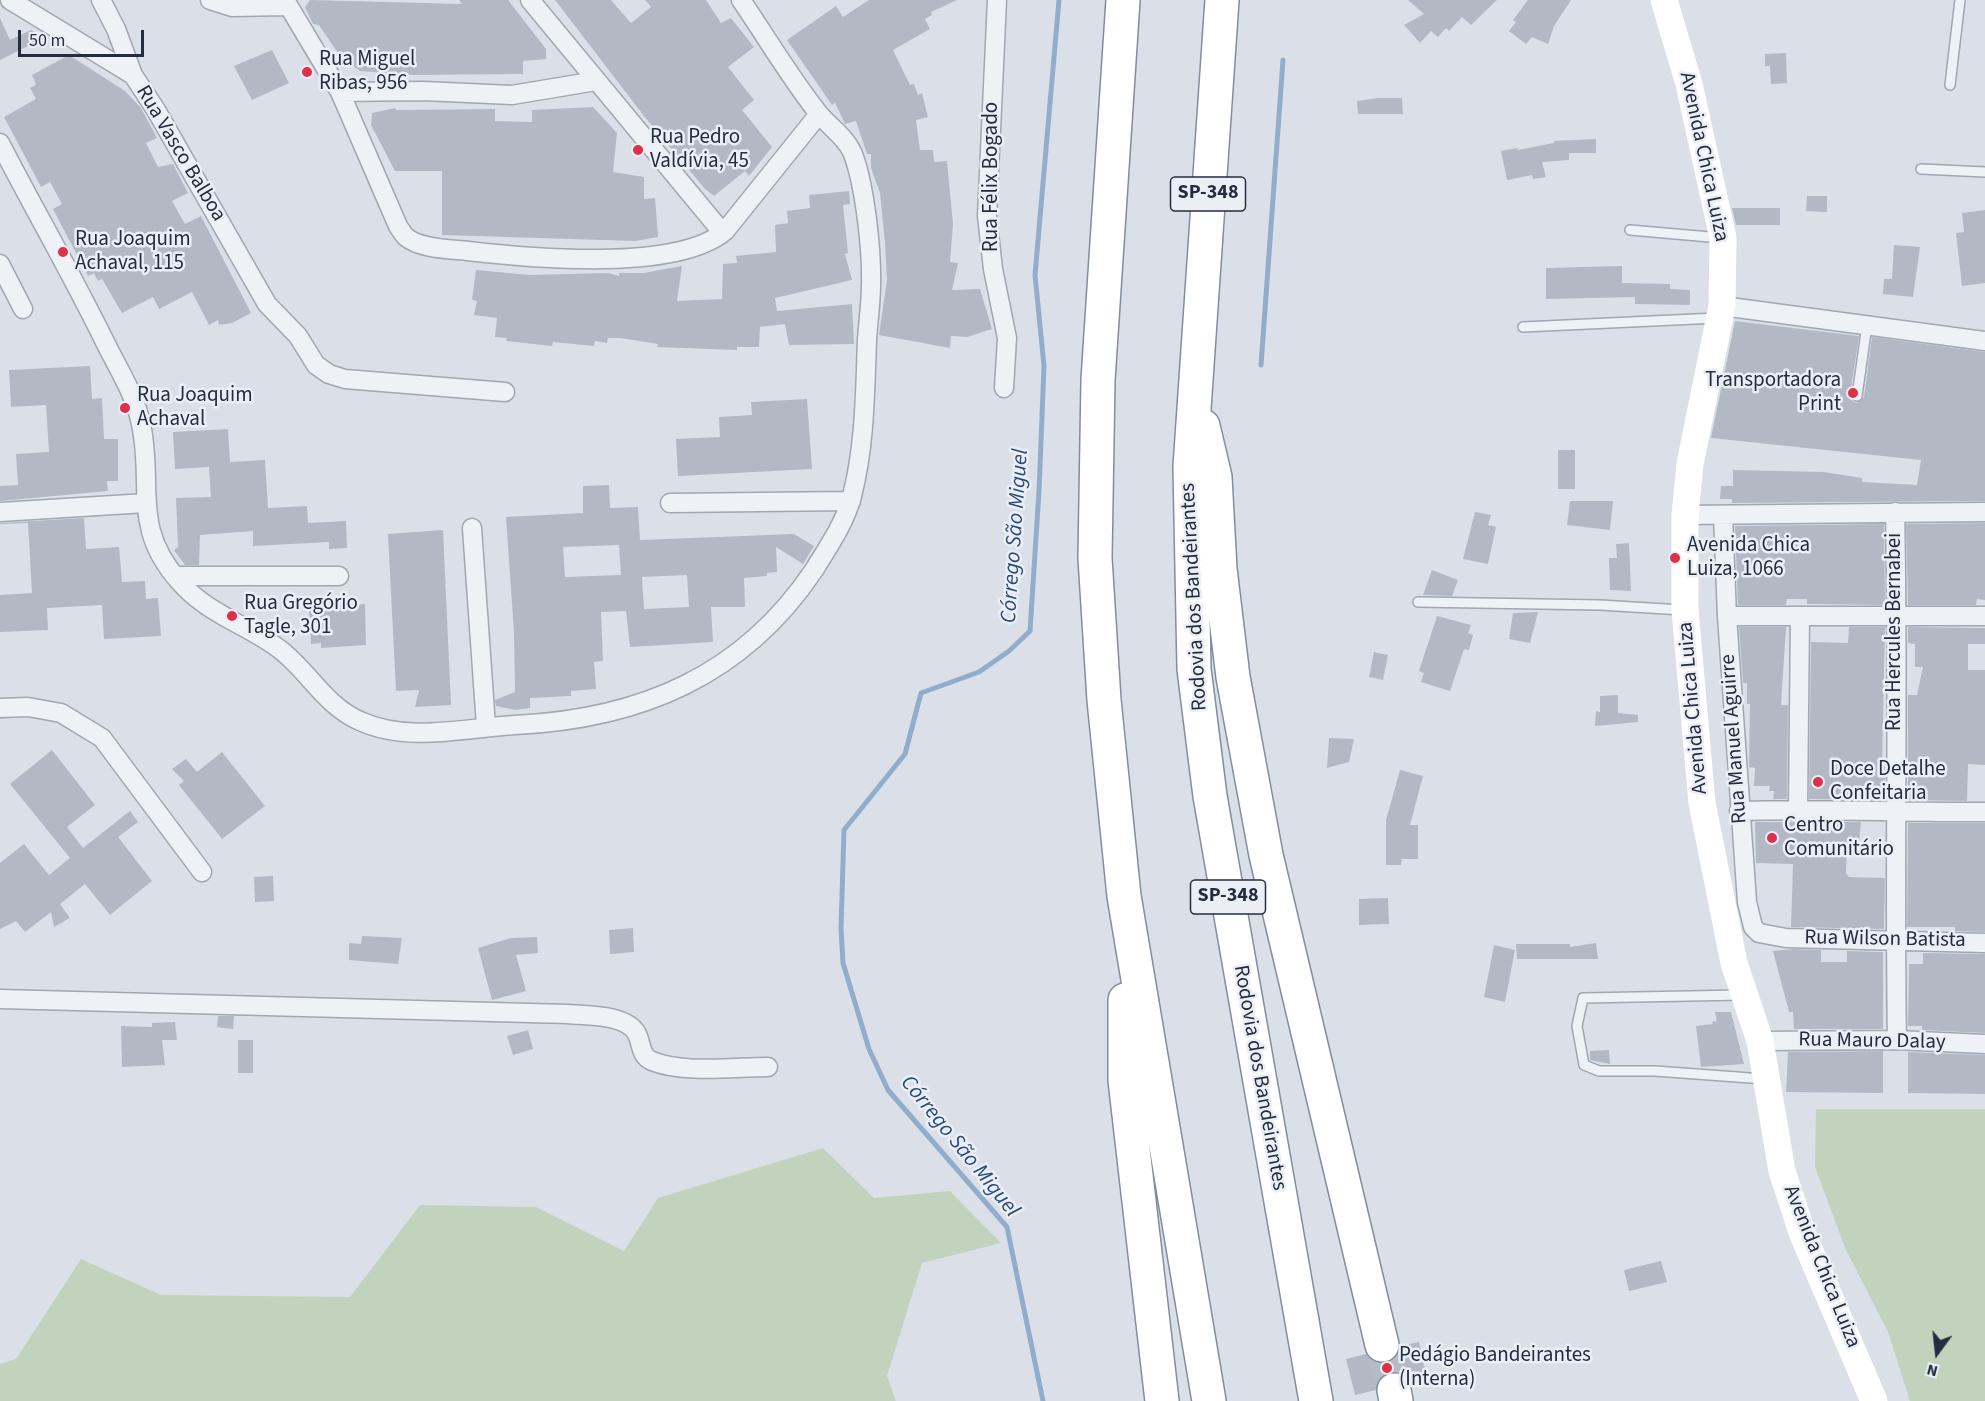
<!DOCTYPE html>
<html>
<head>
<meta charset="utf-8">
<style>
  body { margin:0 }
  #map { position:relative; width:1985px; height:1401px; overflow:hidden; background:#dbe0e8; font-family:"Source Sans 3",sans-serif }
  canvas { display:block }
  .north { position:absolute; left:1907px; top:1323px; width:60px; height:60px; -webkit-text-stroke:4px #ebeff5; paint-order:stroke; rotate:195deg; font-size:16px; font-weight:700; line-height:24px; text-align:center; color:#242d3f }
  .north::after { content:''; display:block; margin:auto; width:21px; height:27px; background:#242d3f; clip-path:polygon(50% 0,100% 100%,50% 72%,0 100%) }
  .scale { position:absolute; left:18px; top:30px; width:126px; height:27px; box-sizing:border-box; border:3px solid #242d3f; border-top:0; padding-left:8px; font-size:18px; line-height:21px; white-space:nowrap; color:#242d3f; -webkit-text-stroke:4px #ebeff5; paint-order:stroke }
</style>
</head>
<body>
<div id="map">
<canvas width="1985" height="1401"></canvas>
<div class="north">N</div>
<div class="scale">50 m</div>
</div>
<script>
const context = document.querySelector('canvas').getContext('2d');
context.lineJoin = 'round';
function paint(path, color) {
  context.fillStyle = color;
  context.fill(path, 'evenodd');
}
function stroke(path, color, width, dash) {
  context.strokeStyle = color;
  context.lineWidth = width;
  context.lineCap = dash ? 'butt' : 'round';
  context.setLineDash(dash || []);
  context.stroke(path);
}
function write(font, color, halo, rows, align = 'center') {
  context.font = font + ' "Source Sans 3",sans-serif';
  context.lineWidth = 5;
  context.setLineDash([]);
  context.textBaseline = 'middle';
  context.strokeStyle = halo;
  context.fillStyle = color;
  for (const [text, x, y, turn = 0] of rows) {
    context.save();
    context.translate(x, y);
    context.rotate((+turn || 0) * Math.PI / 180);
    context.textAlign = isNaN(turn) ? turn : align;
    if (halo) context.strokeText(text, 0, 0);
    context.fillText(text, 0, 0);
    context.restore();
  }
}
const green = new Path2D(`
  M1816,1109H1985V1401H1910L1888,1332L1845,1248L1815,1167Z
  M823,1148L874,1198L950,1191L1001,1243L922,1263L887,1376L896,1401H0V1364L16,1359L81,1259L161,1295L350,1297L420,1205L536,1207L624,1251L658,1198Z`);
const stream = new Path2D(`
  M1261,365L1283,60
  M1043,1401L1007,1227L888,1090L869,1049L843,963L841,928L844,830L905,754L921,693L979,672L1009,651L1030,631L1039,491L1044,366L1035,275L1059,0`);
const building = new Path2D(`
  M310,0L462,4L459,0H508L546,49V59L523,61V74L412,75L360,71L340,56L319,25L313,24L305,7Z
  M555,0H611L631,23L651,7L645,0H706L721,23L731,18L754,47L728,67L754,100L742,110L772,147L749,176L745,171L714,196L705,189L644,116Z
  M869,0H957L931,12L932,15L925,19L930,29L893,50L910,85L914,84L918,95L922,93L928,117L916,120L920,150H933L934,162L947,161L953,224L950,262L958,263L952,290L980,289L992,329L967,337L951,336L950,348L879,335L887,280L885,243L880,193L871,168V154H867L856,121L845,124L835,103L832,105L787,40L836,6L843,17Z
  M1408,0H1497L1471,25L1462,17L1449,31L1446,28L1438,37L1431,31L1420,43L1404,25L1424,14Z
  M1528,0H1571L1554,26L1548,44L1532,37L1526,44L1509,31L1516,22L1513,20Z
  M0,18L10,40L31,30L44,38L0,60Z
  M272,50L289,83L252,100L234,66Z
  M1786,53L1787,83L1771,84L1770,66H1765V54Z
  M69,55L125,91L141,108L157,138L146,143L158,167L173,164L188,193L172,201L185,224L201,216L251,313L232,323L219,325L218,320L209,325L192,292L159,309L153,297L122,313L102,279L98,281L94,273L88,276L53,209L62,204L50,182L41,187L4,117L36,99L30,88L36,85L32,75Z
  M1378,98H1402L1403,114H1358L1357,101Z
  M593,107L617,133L613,172L644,177V199L655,198L658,237L635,241L442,235V171H395L371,125L372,113L395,108L396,110L495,109V121L532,122V110Z
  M1596,139V153H1569V160L1542,162L1546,177L1533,179L1532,175L1507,180L1501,151L1517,148L1518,150L1554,143V141Z
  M849,191L850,204L843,205L848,253L845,254L852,280L775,298L777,311L852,304L854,344L789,345L785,324L760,327L759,347H737V350L657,347L658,344L620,338H608L607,343L595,341L594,346L553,342L552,346L506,341L507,338L495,337L497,318L474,315L477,301L472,300L476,270L530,275L608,273L619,276V273H643L682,266L677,301L722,299L723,264L737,263L736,256L776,252L775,225L788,223L787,211L810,208L809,195Z
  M1807,196H1827V212L1806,211Z
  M1732,208H1780V225H1736Z
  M1985,210V283L1962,286L1956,233L1964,232L1962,213Z
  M1894,245L1920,247L1913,297L1883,294L1884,279H1892Z
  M1622,266V283L1670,284V289L1690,290V305L1635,304V297L1546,299V268Z
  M1735,321L1859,336L1850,395L1852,401L1857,403L1864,397L1872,337L1985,352V501L1732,503V499H1720L1721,486H1733V470L1824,472L1862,478V482L1917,485L1921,460L1711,438Z
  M90,366L92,399L102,398L104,439H118V481H107L108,491L0,501V486L18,485L16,454L49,452L46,405L11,407L9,370Z
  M807,399L812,469L678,476L676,439L720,437L719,417L752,415L751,402Z
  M228,429L230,462L265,460L268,508L307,506L308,523L346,521L347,548L329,549V542L253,546V531L200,535L199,565H185L174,550L178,547L176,498L211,497L209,467L175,469L173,432Z
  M1558,450H1575V489H1558Z
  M609,485L610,508L638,507L640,540L794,534L814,546L803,564L776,547L777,572L767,573V576L744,578L745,607H711L713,642L630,647L626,611L601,612L603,661L594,662L596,689L571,691V696L530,698V708L515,710L496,706L495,700L515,692L514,632L506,517L583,513V486ZM619,545L621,575L565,577L563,547ZM687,575L689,607L644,609L642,577Z
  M1570,501H1613L1610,530L1567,525Z
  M1475,512L1491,515L1488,525L1496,527L1488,564L1463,559Z
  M84,518L86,549L119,547L122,582L145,581L146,599L158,598L161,636L104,639L102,605L47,608L48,630L0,632V595L32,593L28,523L0,524V523Z
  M1985,523V600L1977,599L1976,605H1908L1906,524Z
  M1884,524L1885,605L1807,604V599H1787L1786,605H1738L1735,526Z
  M443,530L451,705L415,707L419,690L396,691L388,534Z
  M1629,543L1631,591L1610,590L1609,558H1617L1616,544Z
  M1432,570L1458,580L1452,596L1423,595Z
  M365,604L366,645L321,648V643L311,644L309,607Z
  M1538,612L1530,643L1509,639L1513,613Z
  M1437,616L1471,625L1468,633L1473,635L1469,650L1464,649L1450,691L1421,682L1424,673L1419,671Z
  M1739,627H1786L1781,705H1788L1787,799H1773L1774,791H1769L1770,786H1754L1755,768L1749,767L1750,704H1747V683H1743Z
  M1849,627H1885L1882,766H1885V800L1809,799L1811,642L1848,643Z
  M1908,627L1985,628V644H1968V670H1985V765L1968,764L1967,801L1908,800V695H1917L1923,667H1915V644L1908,643Z
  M1374,652L1388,655L1383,680L1369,677Z
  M1618,695V713L1638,715V722L1595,726L1596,711L1600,712V696Z
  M1329,738L1354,739L1349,762L1327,768Z
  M52,750L95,805L67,827L83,848L130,811L138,822L118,837L152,881L110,915L85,884L60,904L70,918L54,927L51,912L25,932L16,921L0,929V863L24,844L49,875L70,858L10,784Z
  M222,752L265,806L222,839L179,785L184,781L172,769L186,759L197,772Z
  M1400,770L1423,776L1410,825H1418V859H1402L1401,865H1386V820Z
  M1755,822H1861L1859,842L1847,840L1846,873L1849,877L1885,878L1884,929L1791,927L1793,864L1756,863Z
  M1908,823H1985V932L1955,931V927H1907Z
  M273,876L274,901L255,902L254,877Z
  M1388,898L1389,924L1359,925V899Z
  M633,928L634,952L610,954L609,930Z
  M362,936L402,938L398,964L349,960V943L361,944Z
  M537,937L538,953L516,955L526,991L492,1000L478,948L511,938Z
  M1596,943L1598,959H1517L1516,944H1570V947Z
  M1494,945L1515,950L1505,1002L1484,997Z
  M1794,949L1821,950V962H1847V951L1883,952V1029H1794L1793,1012H1789L1773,951Z
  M1923,953L1985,954V1033L1922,1030V1026H1908L1909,964H1923Z
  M1715,1012H1731L1744,1064L1701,1067L1696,1026L1713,1024L1712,1022L1717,1021Z
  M218,1016H234L233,1029L217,1027Z
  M175,1022L177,1040H162L165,1065L122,1067L121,1026L152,1027V1023Z
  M528,1030L533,1049L513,1055L507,1036Z
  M238,1040H253V1073H238Z
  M1609,1050L1610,1064L1590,1060V1051Z
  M1883,1051V1093L1786,1092L1788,1052Z
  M1908,1052L1985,1055V1094L1908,1093Z
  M1661,1261L1667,1282L1629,1291L1624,1270Z
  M1419,1342L1427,1378L1410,1382L1401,1373L1390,1372L1381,1376L1376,1390L1355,1395L1346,1359L1366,1354L1376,1363H1386L1395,1358L1400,1346Z`);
const motorwayTunnel = new Path2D(`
  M1382,1345L1394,1390`);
const service = new Path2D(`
  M1950,85L1960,0
  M1921,169L1985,172
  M1630,230L1721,238
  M1523,327L1717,318
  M1857,396L1867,325
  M1418,602L1600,605L1682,610
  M1742,995L1583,998L1577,1026L1584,1065L1599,1071H1655L1764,1079`);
const minor = new Path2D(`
  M10,0L133,75
  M101,0L116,29L133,75L156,110L267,304L298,336L316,365L329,374L345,379L505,392
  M210,0L232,7L286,6
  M285,0L340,92L398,226C400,229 403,234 406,237C420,249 451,249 468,251C529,258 677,272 725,231L819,114
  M530,0L717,226L725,231
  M997,0L987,216L993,269L1007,338L1004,388
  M340,92L423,91L512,95L596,81
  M0,143C34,209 71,273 104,340C117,367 135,394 141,424C154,486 131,527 179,581C206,613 245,624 278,648C308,670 325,706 360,721C408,743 464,728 515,725C640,719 743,676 814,570C828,547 845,523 852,496C865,445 865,393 867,340C868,322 871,303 871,285C872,251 865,188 854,157C849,140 831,128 819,114C791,79 767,38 741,0
  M0,264L23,309
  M1722,306L1985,341
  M670,503L851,501
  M0,512L146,503
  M1895,512C1899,688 1894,864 1897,1040
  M1685,515L1985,512
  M1723,515L1727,616L1747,902L1753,927L1759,933L1786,938L1985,943
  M472,528L486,726
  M175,576H339
  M1727,616H1985
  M0,708L28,707L61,713L102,738L202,872
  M1798,809L1800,616
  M1739,811C1821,808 1903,813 1985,812
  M0,999L568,1014C587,1016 627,1014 637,1034C642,1044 640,1056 652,1061C683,1074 735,1067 768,1067
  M1760,1041L1897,1040L1985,1044`);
const secondary = new Path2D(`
  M1664,0L1689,84L1723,238L1722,306L1690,464L1685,515V610L1702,803L1734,963L1760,1041L1782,1171L1803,1235L1874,1401`);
const motorway = new Path2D(`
  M1123,0L1098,380L1095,558L1104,700L1124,896L1209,1401
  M1222,0L1190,467L1194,669L1210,796L1316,1401
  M1203,426L1215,477L1220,569L1233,677L1266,855L1382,1345
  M1125,1000V1080L1162,1401
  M1394,1390L1396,1401`);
const markers = [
  [307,72,6,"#dc3148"],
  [638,150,6,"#dc3148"],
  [63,252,6,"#dc3148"],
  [1853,393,6,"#dc3148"],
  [125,408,6,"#dc3148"],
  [1675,558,6,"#dc3148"],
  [232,616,6,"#dc3148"],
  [1818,782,6,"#dc3148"],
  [1772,838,6,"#dc3148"],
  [1387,1368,6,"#dc3148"]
];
const shields = [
  [1208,194,75],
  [1228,897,75]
];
const shieldNames = [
  ["SP-348",1208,194],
  ["SP-348",1228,897]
];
const poiNames = [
  ["Rua Miguel",319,60],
  ["Ribas, 956",319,84],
  ["Rua Pedro",650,138],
  ["Valdívia, 45",650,162],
  ["Rua Joaquim",75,240],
  ["Achaval, 115",75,264],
  ["Transportadora",1841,381,"right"],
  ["Print",1841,405,"right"],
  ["Rua Joaquim",137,396],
  ["Achaval",137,420],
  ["Avenida Chica",1687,546],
  ["Luiza, 1066",1687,570],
  ["Rua Gregório",244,604],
  ["Tagle, 301",244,628],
  ["Doce Detalhe",1830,770],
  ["Confeitaria",1830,794],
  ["Centro",1784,826],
  ["Comunitário",1784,850],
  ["Pedágio Bandeirantes",1399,1356],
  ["(Interna)",1399,1380]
];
const streetNames = [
  ["Rua Vasco Balboa",180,154,59],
  ["Avenida Chica Luiza",1703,157,78],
  ["Rua Félix Bogado",992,177,-90],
  ["Rodovia dos Bandeirantes",1195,597,-93],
  ["Rua Hercules Bernabei",1895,632,-90],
  ["Avenida Chica Luiza",1694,708,-95],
  ["Rua Manuel Aguirre",1735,739,-94],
  ["Rua Wilson Batista",1885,940,1],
  ["Rua Mauro Dalay",1872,1042,1],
  ["Rodovia dos Bandeirantes",1259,1078,80],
  ["Avenida Chica Luiza",1821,1267,68]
];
const waterNames = [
  ["Córrego São Miguel",1016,536,-86],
  ["Córrego São Miguel",959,1147,51]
];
paint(green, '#c1d3bc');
stroke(stream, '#92adcc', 5);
paint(building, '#b2b9c5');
stroke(motorwayTunnel, '#b6bcc6', 33, [33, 16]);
stroke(service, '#a0a7b2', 12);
stroke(minor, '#a0a7b2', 21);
stroke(motorway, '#818da0', 36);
stroke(service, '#eef1f6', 9);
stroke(minor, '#eef1f6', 18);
stroke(secondary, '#fff', 27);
stroke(motorway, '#fff', 33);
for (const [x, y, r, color] of markers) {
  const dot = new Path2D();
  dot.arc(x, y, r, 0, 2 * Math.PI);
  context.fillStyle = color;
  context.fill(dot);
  stroke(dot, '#ebeff5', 2);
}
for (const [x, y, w] of shields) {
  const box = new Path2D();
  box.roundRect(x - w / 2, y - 17, w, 34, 4.5);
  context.fillStyle = '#ebeff5';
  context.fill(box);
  stroke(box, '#242d3f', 1.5);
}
write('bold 20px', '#242d3f', null, shieldNames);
write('21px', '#242d3f', '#ebeff5', poiNames, 'left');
write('21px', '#242d3f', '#ebeff5', streetNames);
write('italic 22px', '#2a4b77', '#ebeff5', waterNames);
</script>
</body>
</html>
